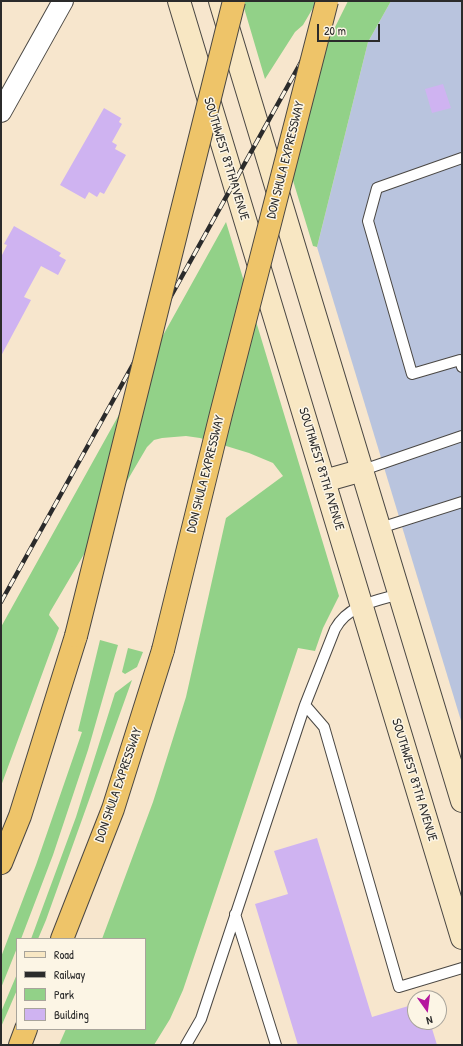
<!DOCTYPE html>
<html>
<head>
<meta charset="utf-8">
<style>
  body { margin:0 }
  #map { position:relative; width:463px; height:1046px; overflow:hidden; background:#f7e6cd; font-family:"Patrick Hand",sans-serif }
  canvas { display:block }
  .frame { position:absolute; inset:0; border:2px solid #2b2b2b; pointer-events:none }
  .legend { position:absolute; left:16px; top:938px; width:130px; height:92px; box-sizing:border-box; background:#fcf5e5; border:1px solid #a8a49b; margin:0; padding:5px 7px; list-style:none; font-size:12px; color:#2b2b2b }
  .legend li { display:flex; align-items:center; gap:8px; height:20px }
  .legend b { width:20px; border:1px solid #a8a49b }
  .north { position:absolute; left:407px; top:990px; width:40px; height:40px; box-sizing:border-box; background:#fcf5e5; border:1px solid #a8a49b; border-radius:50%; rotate:166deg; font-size:11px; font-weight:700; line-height:16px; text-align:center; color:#2b2b2b }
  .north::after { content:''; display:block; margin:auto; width:14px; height:18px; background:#b5179e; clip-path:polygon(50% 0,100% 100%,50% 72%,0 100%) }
  .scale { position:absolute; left:317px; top:24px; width:63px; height:18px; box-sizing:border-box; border:2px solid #2b2b2b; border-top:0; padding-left:5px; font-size:12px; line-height:14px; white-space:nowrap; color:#2b2b2b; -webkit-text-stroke:3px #fcf5e5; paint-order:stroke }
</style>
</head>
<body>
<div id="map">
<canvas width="463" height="1046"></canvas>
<div class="frame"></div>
<ul class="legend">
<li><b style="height:5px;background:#f8e7c3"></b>Road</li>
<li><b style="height:5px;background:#2b2b2b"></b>Railway</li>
<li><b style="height:11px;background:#92d188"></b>Park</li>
<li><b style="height:11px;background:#cfb3f1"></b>Building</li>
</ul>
<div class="north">N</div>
<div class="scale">20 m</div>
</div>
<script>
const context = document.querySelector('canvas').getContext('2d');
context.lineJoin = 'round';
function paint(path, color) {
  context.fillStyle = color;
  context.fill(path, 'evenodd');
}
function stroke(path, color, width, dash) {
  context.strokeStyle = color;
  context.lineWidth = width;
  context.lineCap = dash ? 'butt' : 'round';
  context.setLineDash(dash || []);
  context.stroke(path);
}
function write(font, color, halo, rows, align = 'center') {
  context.font = font + ' "Patrick Hand",sans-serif';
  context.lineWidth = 3;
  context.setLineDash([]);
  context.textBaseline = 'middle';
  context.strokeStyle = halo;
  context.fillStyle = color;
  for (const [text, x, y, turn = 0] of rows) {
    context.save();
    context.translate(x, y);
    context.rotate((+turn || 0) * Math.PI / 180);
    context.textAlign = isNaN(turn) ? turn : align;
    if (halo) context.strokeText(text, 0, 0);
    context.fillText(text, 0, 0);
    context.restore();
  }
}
const industrial = new Path2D(`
  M391,1H462V724L317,247L368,42Z`);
const green = new Path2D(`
  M242,1H317L303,25L295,32L265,79Z
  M348,1H391L368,42L317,247L313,246L280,138Z
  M226,222L339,596L323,628L315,651L298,648L183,990L170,1019L154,1045H59L66,1029H145V939H102L153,802L186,697L226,518L283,476L273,463L249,453L200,438L186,436L162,438L154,440L147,447L50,612L49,615L59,628L1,786V627Z
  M100,640L118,645L88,750L53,855L21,939H17V948L1,988V957L36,865L82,732L78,731Z
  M128,648L143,652L137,667L125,674L122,672Z
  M132,680L46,920L38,939H31L76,817L115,693Z
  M17,974V990L1,1027V1012Z`);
const building = new Path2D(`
  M443,84L451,108L432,113L425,89Z
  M104,108L121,118L119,122L122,124L112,142L117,145L115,149L126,155L104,194L100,192L97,197L89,192L85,199L60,185Z
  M14,226L61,253L59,256L66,260L58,275L41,266L24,297L31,300L1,356V257L7,245L4,244Z
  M317,838L372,1017L415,1004V1022H430L437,1045H298L255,904L288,894L274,851Z`);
const service = new Path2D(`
  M462,158L377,188L368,221L412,374L460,360L462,367
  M363,470L462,436
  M380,528L462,502
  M305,705L324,727L399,987L462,968
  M235,914L276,1045
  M186,1045L201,1019L305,705L335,629C348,605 375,601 400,594`);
const minor = new Path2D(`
  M1,112L63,1`);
const secondary = new Path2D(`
  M179,1L462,938
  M220,1L462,801
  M324,481L363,470`);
const motorway = new Path2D(`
  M1,863L20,816L76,636
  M62,939L113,809L163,650
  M20,1045L26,1029`);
const rail = new Path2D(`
  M1,602L335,1`);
const motorwayBridge = new Path2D(`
  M76,636L234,1
  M163,650L221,414L327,1`);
const streetNames = [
  ["SOUTHWEST 87TH AVENUE",226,159,73],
  ["DON SHULA EXPRESSWAY",286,160,-76],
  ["SOUTHWEST 87TH AVENUE",321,469,73],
  ["DON SHULA EXPRESSWAY",206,474,-76],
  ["SOUTHWEST 87TH AVENUE",414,780,73],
  ["DON SHULA EXPRESSWAY",119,785,-71]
];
paint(industrial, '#b9c4de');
paint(green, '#92d188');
paint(building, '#cfb3f1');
stroke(service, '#4a4743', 12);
stroke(minor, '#4a4743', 22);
stroke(secondary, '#4a4743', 24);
stroke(motorway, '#4a4743', 24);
stroke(service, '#fff', 10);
stroke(minor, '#fff', 20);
stroke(secondary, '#f8e7c3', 22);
stroke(motorway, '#eec469', 22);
stroke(rail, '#2b2b2b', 4.5);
stroke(rail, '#fcf5e5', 3, [9]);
stroke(motorwayBridge, '#4a4743', 24, []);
stroke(motorwayBridge, '#eec469', 22);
write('13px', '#2b2b2b', '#fcf5e5', streetNames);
</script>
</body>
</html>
